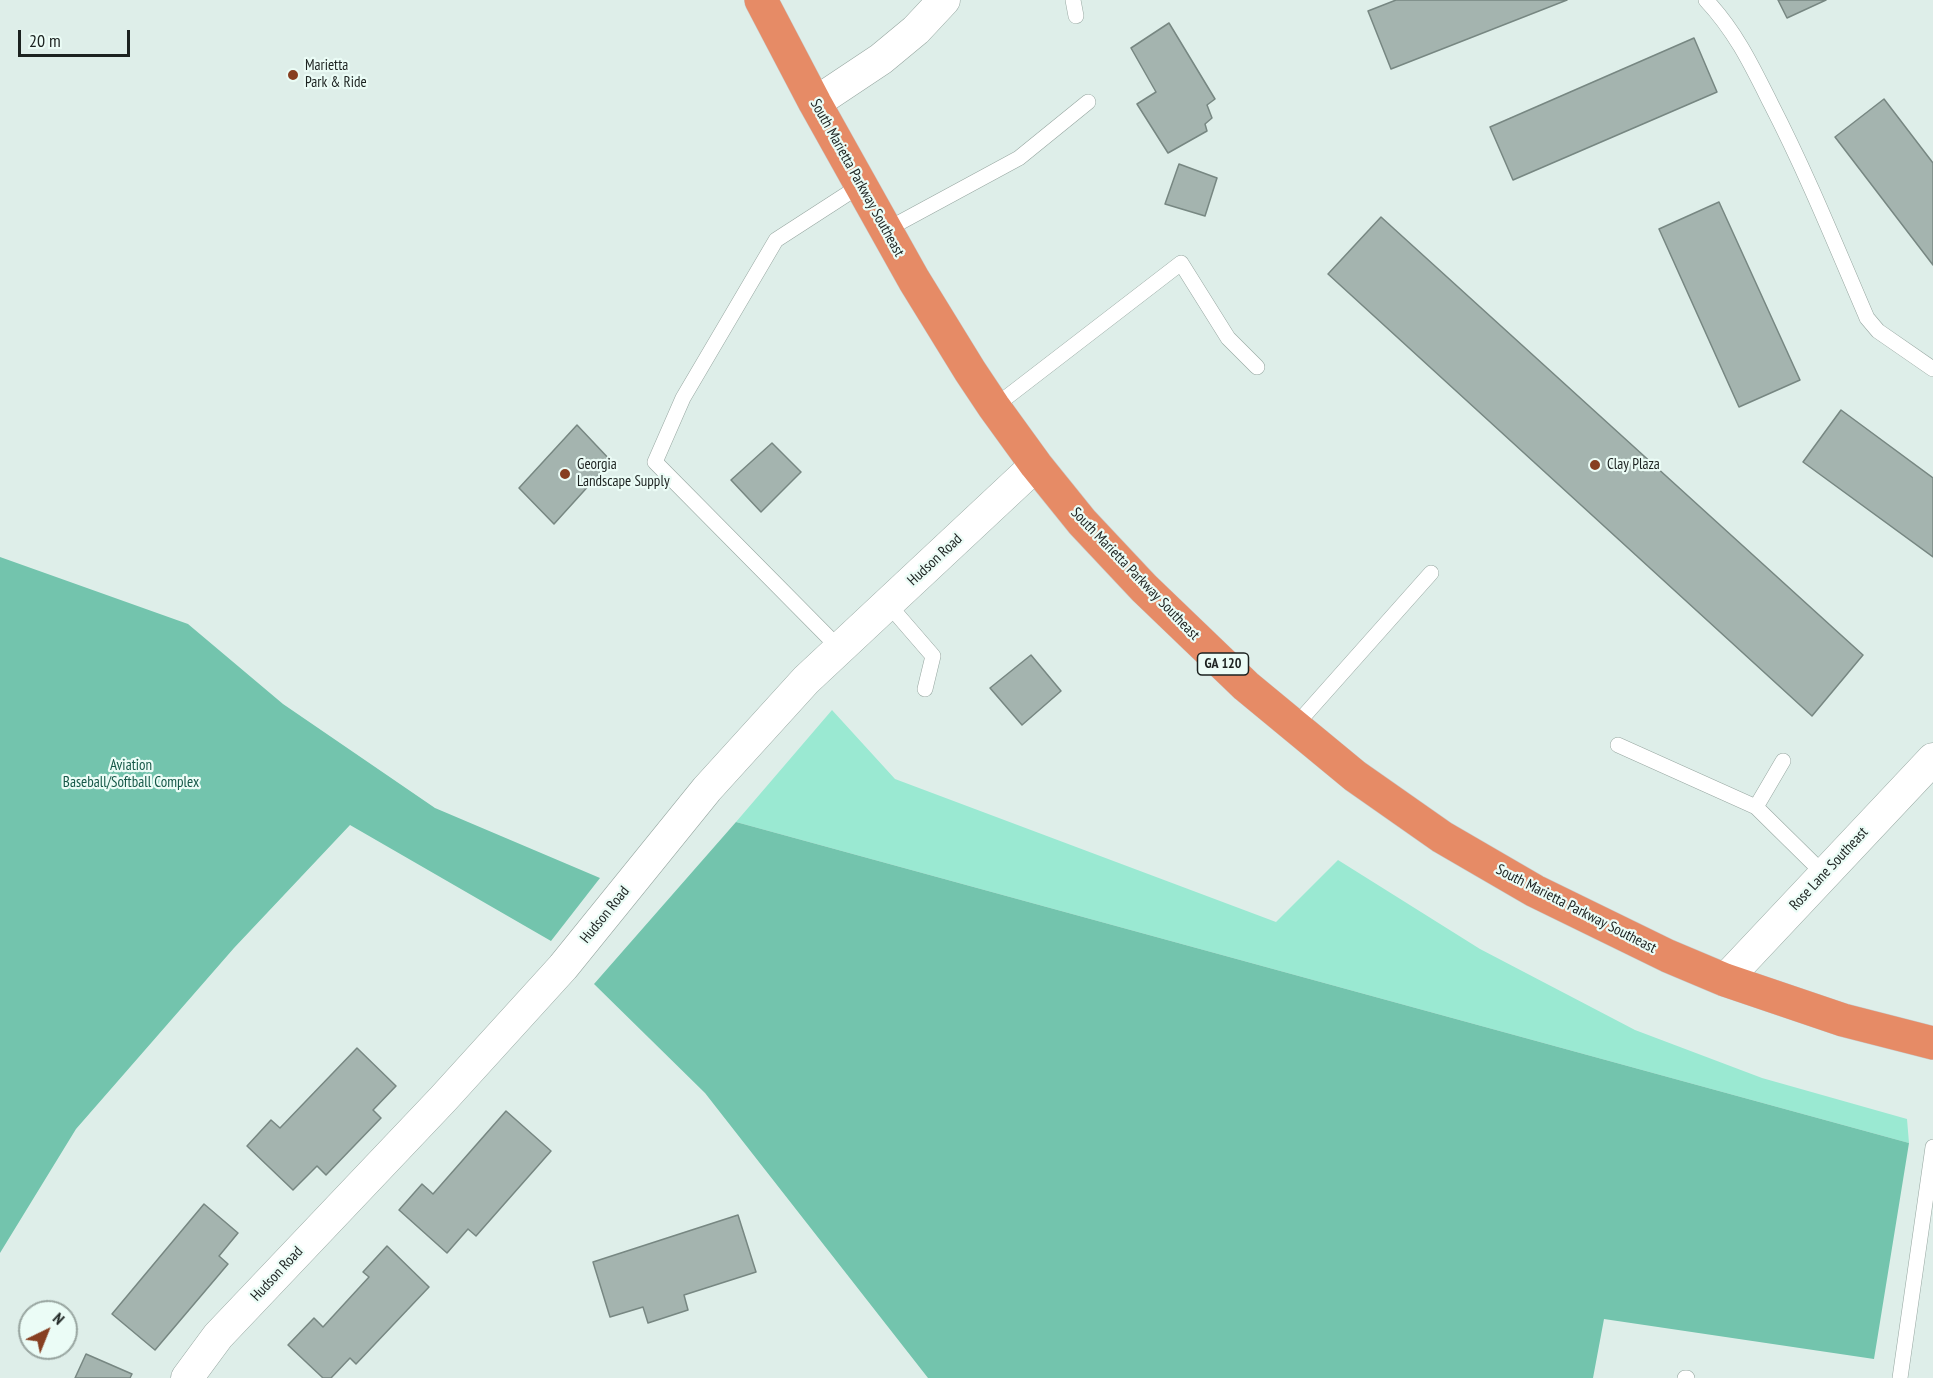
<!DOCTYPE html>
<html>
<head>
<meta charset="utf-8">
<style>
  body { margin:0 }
  #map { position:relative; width:1933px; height:1378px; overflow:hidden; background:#deeee9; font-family:"PT Sans Narrow",sans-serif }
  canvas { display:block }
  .north { position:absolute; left:18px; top:1300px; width:60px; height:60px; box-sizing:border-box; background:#ebfcf6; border:2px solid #98a5a0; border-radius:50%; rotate:43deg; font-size:16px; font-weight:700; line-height:24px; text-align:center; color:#1c2220 }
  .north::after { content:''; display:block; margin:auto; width:21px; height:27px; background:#873f21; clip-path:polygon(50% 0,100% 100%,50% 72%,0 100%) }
  .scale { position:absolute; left:18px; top:30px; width:112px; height:27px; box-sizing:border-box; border:3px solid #1c2220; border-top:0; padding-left:8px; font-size:18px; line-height:21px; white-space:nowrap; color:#1c2220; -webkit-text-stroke:4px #ebfcf6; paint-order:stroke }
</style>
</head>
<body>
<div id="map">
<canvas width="1933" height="1378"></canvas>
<div class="north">N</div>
<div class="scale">20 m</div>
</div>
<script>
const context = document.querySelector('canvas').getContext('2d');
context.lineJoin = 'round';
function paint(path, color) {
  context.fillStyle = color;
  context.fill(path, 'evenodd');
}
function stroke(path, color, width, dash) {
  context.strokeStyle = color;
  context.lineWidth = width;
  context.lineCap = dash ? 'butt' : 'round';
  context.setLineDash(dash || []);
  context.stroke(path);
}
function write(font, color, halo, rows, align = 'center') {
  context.font = font + ' "PT Sans Narrow",sans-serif';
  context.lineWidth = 4.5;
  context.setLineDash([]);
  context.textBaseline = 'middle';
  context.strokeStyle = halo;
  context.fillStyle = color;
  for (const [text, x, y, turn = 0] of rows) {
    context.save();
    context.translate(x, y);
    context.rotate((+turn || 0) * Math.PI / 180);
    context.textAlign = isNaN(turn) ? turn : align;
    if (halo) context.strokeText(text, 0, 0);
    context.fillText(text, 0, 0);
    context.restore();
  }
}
const green = new Path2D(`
  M832,710L895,779L1276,922L1338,860L1480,949L1635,1030L1762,1078L1907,1119L1909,1143L736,822Z`);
const forest = new Path2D(`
  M0,557L188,624L283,704L435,808L600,878L551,941L350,825L234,948L76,1129L0,1253Z
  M736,822L1909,1143L1874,1359L1604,1319L1593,1378H928L705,1093L594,984Z`);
const building = new Path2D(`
  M1396,0H1567L1391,69L1368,11Z
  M1778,0H1826L1787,18Z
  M1169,23L1215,99L1207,105L1212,118L1205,124L1207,131L1168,153L1137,104L1156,92L1131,48Z
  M1694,38L1717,92L1513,180L1490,127Z
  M1884,99L1933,163V265L1835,137Z
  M1179,164L1217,178L1205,216L1165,204Z
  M1719,202L1800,380L1739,407L1659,229Z
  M1381,217L1863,655L1812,716L1328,274Z
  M1841,410L1933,478V557L1803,462Z
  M577,425L611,461L554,524L519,488Z
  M772,443L801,472L761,512L731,480Z
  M1031,655L1061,691L1022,725L990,688Z
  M357,1048L396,1086L373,1110L381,1118L326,1175L317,1166L293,1190L247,1146L271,1120L280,1128Z
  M506,1111L551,1151L476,1236L468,1229L447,1253L399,1210L422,1184L433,1194Z
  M204,1204L238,1233L219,1256L228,1264L155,1350L112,1314Z
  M738,1215L756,1272L684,1295L688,1310L648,1323L643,1307L610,1317L593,1262Z
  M387,1246L429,1287L356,1364L350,1358L331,1378H323L288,1345L314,1318L323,1327L369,1277L363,1272Z
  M86,1354L132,1374L130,1378H75Z`);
const service = new Path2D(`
  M1073,0L1076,16
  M1706,0C1736,32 1752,66 1771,104C1807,174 1836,246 1867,318L1878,331L1933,369
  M886,230L1019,158L1088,102
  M994,407L1181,263L1228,338L1257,367
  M888,604L933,656L925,689
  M840,649L655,462L683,398L776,240L861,185
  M1295,726L1431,573
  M1618,745L1756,807L1824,874
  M1756,807L1783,761
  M1685,1378H1687
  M1900,1378L1933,1147`);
const minor = new Path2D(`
  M815,103L881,59L916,30L944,0
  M1725,980L1933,759
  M187,1378L218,1336L443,1099L563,967L707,789L806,680L1036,465`);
const trunk = new Path2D(`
  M761,0L815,103L914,280L970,371L994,407L1036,465L1082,522L1144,588L1246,686L1355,776L1442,837L1535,891L1668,956L1725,980L1843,1020L1933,1043`);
const markers = [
  [293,75,6,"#873f21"],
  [1595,465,6,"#873f21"],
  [565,474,6,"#873f21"]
];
const shields = [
  [1223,664,51]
];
const shieldNames = [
  ["GA 120",1223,664]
];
const poiNames = [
  ["Marietta",305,66],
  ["Park & Ride",305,83],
  ["Georgia",577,465],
  ["Landscape Supply",577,482],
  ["Clay Plaza",1607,465]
];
const streetNames = [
  ["South Marietta Parkway Southeast",857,178,61],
  ["Hudson Road",935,560,-43],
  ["South Marietta Parkway Southeast",1135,574,46],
  ["Rose Lane Southeast",1829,869,-47],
  ["South Marietta Parkway Southeast",1576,909,27],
  ["Hudson Road",605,915,-51],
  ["Hudson Road",277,1274,-47]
];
const parkNames = [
  ["Aviation",131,766],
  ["Baseball/Softball Complex",131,783]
];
paint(green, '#9ae9d2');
paint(forest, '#73c4ad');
paint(building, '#a4b4af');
stroke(building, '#778782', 1.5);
stroke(service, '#96a6a0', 16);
stroke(minor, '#96a6a0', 33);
stroke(trunk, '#c9cac9', 34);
stroke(service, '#fff', 15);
stroke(minor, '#fff', 32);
stroke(trunk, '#e68b66', 33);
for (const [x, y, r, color] of markers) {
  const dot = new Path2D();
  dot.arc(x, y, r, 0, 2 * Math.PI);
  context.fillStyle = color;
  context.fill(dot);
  stroke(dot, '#ebfcf6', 2);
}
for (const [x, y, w] of shields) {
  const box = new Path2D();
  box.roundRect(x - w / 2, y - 11, w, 22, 4.5);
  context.fillStyle = '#ebfcf6';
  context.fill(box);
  stroke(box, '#1c2220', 1.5);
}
write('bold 14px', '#1c2220', null, shieldNames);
write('15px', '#1c2220', '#ebfcf6', poiNames, 'left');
write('15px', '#1c2220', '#ebfcf6', streetNames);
write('15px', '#165848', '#ebfcf6', parkNames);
</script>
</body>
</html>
